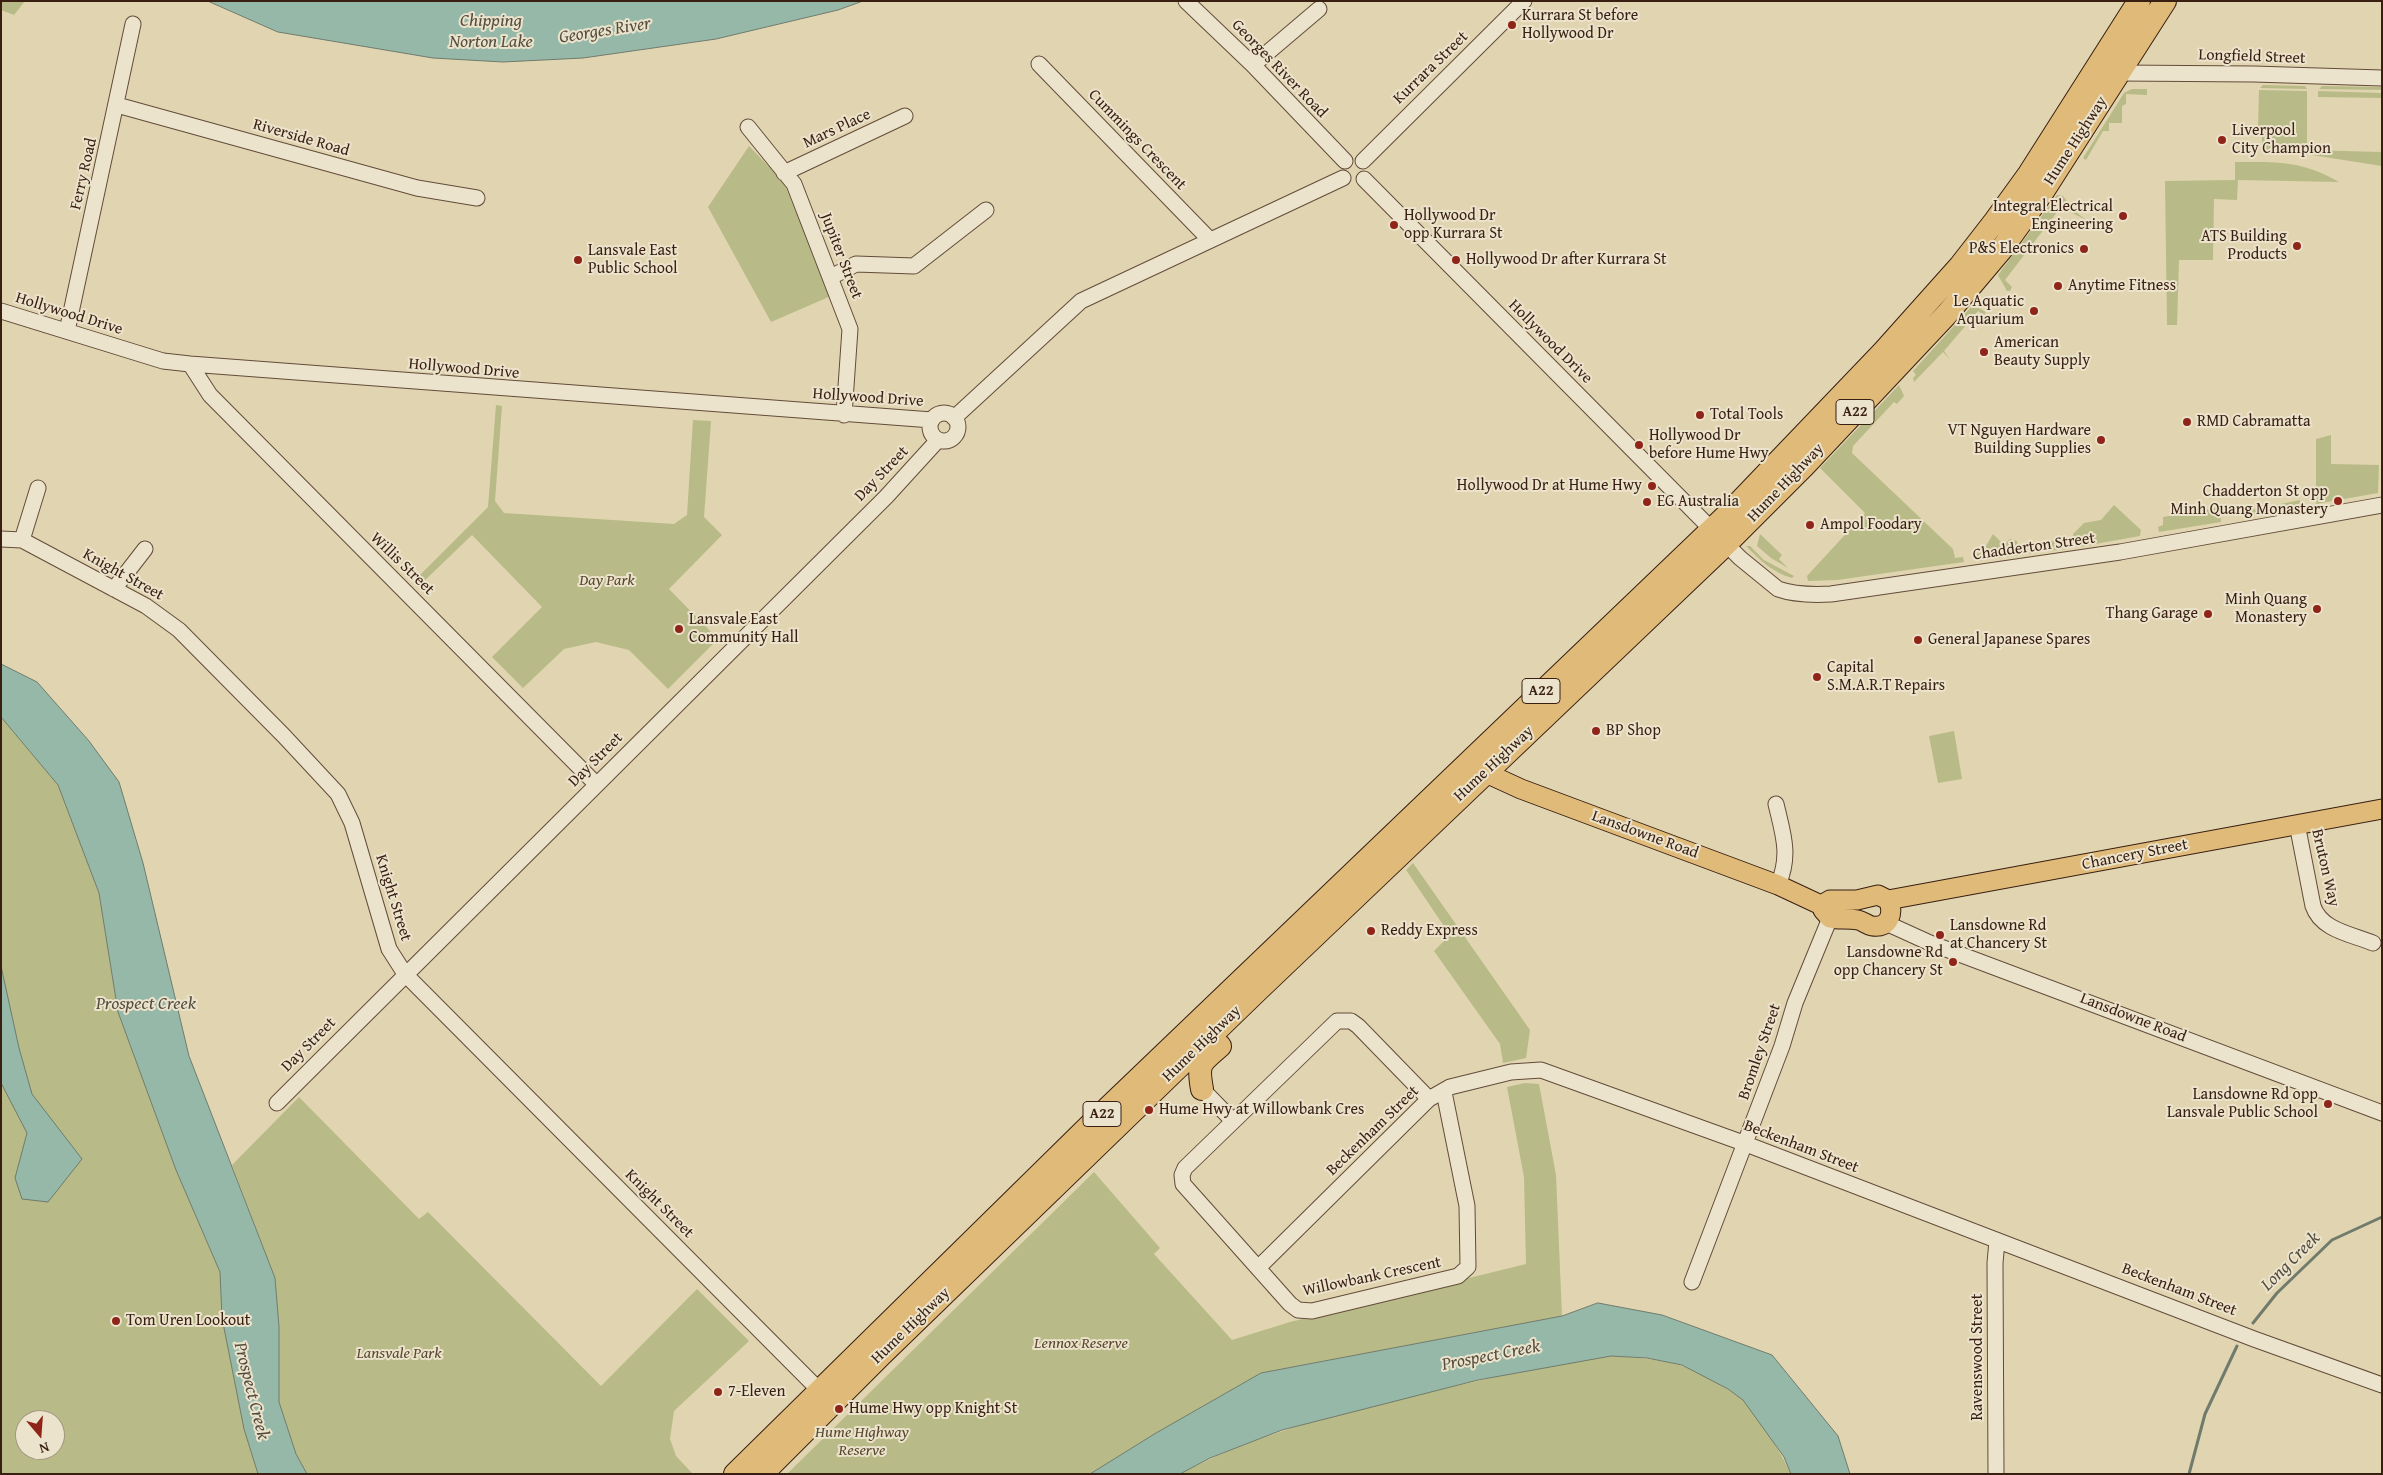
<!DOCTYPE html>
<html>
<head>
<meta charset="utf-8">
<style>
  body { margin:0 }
  #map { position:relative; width:2383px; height:1475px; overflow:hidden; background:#e1d4b0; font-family:"Gentium Book Plus",serif }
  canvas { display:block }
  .frame { position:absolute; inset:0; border:2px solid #381f12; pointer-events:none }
  .north { position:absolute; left:15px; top:1410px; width:50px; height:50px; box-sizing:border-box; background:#ece3cc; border:1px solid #a49582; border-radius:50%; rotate:162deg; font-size:14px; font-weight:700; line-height:20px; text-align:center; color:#381f12 }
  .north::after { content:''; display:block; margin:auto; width:18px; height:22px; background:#8f2418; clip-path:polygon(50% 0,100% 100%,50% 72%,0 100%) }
</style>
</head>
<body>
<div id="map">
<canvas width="2383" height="1475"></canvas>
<div class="frame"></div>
<div class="north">N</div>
</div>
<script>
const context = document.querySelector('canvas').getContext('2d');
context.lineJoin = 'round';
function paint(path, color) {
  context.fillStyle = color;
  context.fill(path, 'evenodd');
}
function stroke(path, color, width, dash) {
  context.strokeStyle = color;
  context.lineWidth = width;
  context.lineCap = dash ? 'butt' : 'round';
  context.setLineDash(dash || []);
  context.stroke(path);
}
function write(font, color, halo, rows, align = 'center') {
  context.font = font + ' "Gentium Book Plus",serif';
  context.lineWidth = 4;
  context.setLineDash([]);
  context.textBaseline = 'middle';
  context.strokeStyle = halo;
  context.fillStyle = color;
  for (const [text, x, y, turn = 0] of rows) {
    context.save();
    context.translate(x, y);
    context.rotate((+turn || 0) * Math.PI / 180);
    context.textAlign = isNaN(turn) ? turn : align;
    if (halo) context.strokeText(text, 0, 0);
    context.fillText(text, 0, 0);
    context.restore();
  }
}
const green = new Path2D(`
  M1,1H25L14,15L1,10Z
  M2263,85L2305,86L2307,89L2260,88Z
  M2322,86L2382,87V90L2319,89Z
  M2132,89H2147V95L2126,94V104L2122,106V123H2109V131H2103L2086,160L2083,158L2124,93Z
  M2259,90L2307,91V150L2382,152V166L2299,153L2296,151H2262V130L2258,129Z
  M2318,91L2382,93V98L2318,97Z
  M749,146L779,177L786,188L831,296L771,322L708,207Z
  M2235,162C2277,162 2301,160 2339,182L2238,180L2237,200L2214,199L2213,260H2179L2177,325H2167L2165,181L2235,180Z
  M2057,195L2063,196L2076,212L2086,220L2061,207L2005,280L2012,287L2010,291H2007L1998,275Z
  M1973,305L1986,312L1984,315L1978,311L1944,351L1950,359L1943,352L1914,382L1913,378L1916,375L1913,371Z
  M1899,385L1904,396L1897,404L1894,402L1853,446L1852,453L1953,549L1955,558L1963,557L1964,562L1837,580L1808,581L1807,576L1865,513L1820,468Z
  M496,405L502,406L495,501L504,513L674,524L687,515L693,420L711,421L704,517L722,535L669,589L718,639L668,689L629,650L596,642L564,649L523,688L492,657L542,607L472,535L421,584L416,579L488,507Z
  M2331,435V464L2379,465L2378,493L2316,504V439Z
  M2300,500L2299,507L2244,517L2241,512Z
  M2114,505L2141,530L2140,536L2078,547L2075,545L2073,534L2084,523L2101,520Z
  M2220,507L2221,522L2159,532L2158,527L2163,525V517Z
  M1760,534L1782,555L1779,559L1788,568L1771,558L1757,546Z
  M1993,534L2004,545L2010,539L2017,541L2018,546L2034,544L2033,553L1977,561L1975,554L1987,552L1986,546Z
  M2064,540L2063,549L2048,551L2044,548L2043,542Z
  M1746,546H1750L1764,560L1794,576L1792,578C1773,573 1760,560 1746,546Z
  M1,717L58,785L99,893L118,1012L176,1170L220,1272L222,1318L244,1429L258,1474H1ZM25,1420H55V1450H25Z
  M1954,731L1962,779L1938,783L1929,736Z
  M1413,863L1530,1030L1526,1058L1503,1063L1500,1044L1434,951L1450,935L1406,870Z
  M1525,1083L1539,1084L1556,1175L1562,1316L1261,1373L1156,1433L1090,1474H787L1094,1172L1160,1248L1154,1254L1232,1340L1290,1322L1526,1264L1524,1177L1507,1087Z
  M299,1097L419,1219L428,1212L601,1386L697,1289L749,1341L674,1411L670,1439L676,1456L693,1474H307L296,1454L279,1402V1327L275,1278L232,1165Z
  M1611,1356C1634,1357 1657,1359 1679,1365C1692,1368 1734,1391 1743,1400C1758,1416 1782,1454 1791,1474H1180C1253,1435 1333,1415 1413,1396C1478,1380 1544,1366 1611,1356Z`);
const water = new Path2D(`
  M208,1H863L838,10L716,39L583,58L503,62L433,58L278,32Z
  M1,664L37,682L89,741L119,782L143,863L189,1056L275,1278L279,1327V1402L296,1454L307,1474H258L244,1429L222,1318L220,1272L176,1170L118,1012L99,893L58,785L1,717Z
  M1,966L19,1048L32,1094L82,1159L48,1202L22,1199L15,1178L27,1133L1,1083Z
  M1598,1303L1662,1315L1772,1355L1838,1436L1850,1474H1791L1784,1457L1743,1400L1728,1389L1682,1365L1647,1358L1611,1356L1478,1380L1282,1430L1210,1458L1180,1474H1090L1156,1433L1261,1373L1562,1316Z`);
const stream = new Path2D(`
  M2253,1323L2277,1293L2332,1240L2382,1217
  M2189,1474L2205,1414L2237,1346`);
const minor = new Path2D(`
  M1186,1L1253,65L1345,161
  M1039,64L1210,240
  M1253,65L1319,9
  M2120,73L2254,74L2382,78
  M117,105L417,188L477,198
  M748,127L794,184L850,329L844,415
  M1363,161L1524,1
  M784,173L905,116
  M1364,179L1740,558L1778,589C1795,595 1813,595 1831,594L2120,552L2382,505
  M831,277L856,264L914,266L986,210
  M1,311L163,361L190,364L932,420
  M67,331L133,24
  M190,364L210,395L596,784
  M930 427a14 14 0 1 1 28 0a14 14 0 1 1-28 0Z
  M954,418L1081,301L1343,178
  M1,539L22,540L146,606L179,630L284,736L338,794L352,823L389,949L405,974L820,1391
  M22,540L38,488
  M114,589L145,549
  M1776,804C1783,834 1791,855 1778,885
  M2297,824L2313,906C2321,930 2351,934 2373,943
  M1886,923L1930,943L2382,1113
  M1202,1089L1233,1121
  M1429,1099L1358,1026L1351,1021H1337L1185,1168L1182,1175L1183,1184L1290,1304L1298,1310L1312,1311L1458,1276L1468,1267L1467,1206L1444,1092
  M277,1103L886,497L938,440
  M1258,1268L1429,1099L1450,1087L1511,1072L1541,1070L1746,1144L2254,1339L2382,1385
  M1692,1282L1782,1046L1795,1003L1830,918
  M1996,1474L1995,1263L1997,1241`);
const major = new Path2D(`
  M1477,763L1486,773L1521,789L1778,885L1823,906
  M1878,895L1888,900C1894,912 1890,929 1872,926C1867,925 1863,921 1858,920C1848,918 1839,920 1830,918L1823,910L1825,903L1830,900H1857Z
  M1888,900L2382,809`);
const highway = new Path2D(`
  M1202,1089C1197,1062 1201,1063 1220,1046
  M735,1474L1089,1126L1727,515L1884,351L1960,266L1995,221L2029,174L2139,1
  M762,1474L882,1354L1257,991L1726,544L1804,466L1947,314L2001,250L2042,193L2165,1`);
const markers = [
  [1512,25,5,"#8f2418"],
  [2222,140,5,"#8f2418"],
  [2123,216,5,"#8f2418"],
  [1394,225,5,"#8f2418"],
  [2297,246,5,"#8f2418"],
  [2084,249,5,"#8f2418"],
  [578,260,5,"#8f2418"],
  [1456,260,5,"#8f2418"],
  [2058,286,5,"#8f2418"],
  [2034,311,5,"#8f2418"],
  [1984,352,5,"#8f2418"],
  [1700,415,5,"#8f2418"],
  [2187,422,5,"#8f2418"],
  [2101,440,5,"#8f2418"],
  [1639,445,5,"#8f2418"],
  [1652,486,5,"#8f2418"],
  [2338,501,5,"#8f2418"],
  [1647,502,5,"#8f2418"],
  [1810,525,5,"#8f2418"],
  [2317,609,5,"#8f2418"],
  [2208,614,5,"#8f2418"],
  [679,629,5,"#8f2418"],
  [1918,640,5,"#8f2418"],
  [1817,677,5,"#8f2418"],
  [1596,731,5,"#8f2418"],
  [1371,931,5,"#8f2418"],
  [1940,935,5,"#8f2418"],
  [1953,962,5,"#8f2418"],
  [2328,1104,5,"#8f2418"],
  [1149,1110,5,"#8f2418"],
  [116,1321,5,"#8f2418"],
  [718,1392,5,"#8f2418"],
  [839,1409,5,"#8f2418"]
];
const shields = [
  [1855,412,38],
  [1541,691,38],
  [1102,1114,38]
];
const shieldNames = [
  ["A22",1855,412],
  ["A22",1541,691],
  ["A22",1102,1114]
];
const poiNames = [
  ["Kurrara St before",1522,16],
  ["Hollywood Dr",1522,34],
  ["Liverpool",2232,131],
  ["City Champion",2232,149],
  ["Integral Electrical",2113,207,"right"],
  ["Engineering",2113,225,"right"],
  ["Hollywood Dr",1404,216],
  ["opp Kurrara St",1404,234],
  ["ATS Building",2287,237,"right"],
  ["Products",2287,255,"right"],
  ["P&S Electronics",2074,249,"right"],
  ["Lansvale East",588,251],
  ["Public School",588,269],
  ["Hollywood Dr after Kurrara St",1466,260],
  ["Anytime Fitness",2068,286],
  ["Le Aquatic",2024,302,"right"],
  ["Aquarium",2024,320,"right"],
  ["American",1994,343],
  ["Beauty Supply",1994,361],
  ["Total Tools",1710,415],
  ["RMD Cabramatta",2197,422],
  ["VT Nguyen Hardware",2091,431,"right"],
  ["Building Supplies",2091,449,"right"],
  ["Hollywood Dr",1649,436],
  ["before Hume Hwy",1649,454],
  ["Hollywood Dr at Hume Hwy",1642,486,"right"],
  ["Chadderton St opp",2328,492,"right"],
  ["Minh Quang Monastery",2328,510,"right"],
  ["EG Australia",1657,502],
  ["Ampol Foodary",1820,525],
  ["Minh Quang",2307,600,"right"],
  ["Monastery",2307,618,"right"],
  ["Thang Garage",2198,614,"right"],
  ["Lansvale East",689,620],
  ["Community Hall",689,638],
  ["General Japanese Spares",1928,640],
  ["Capital",1827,668],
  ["S.M.A.R.T Repairs",1827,686],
  ["BP Shop",1606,731],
  ["Lansdowne Rd",1950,926],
  ["at Chancery St",1950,944],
  ["Reddy Express",1381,931],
  ["Lansdowne Rd",1943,953,"right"],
  ["opp Chancery St",1943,971,"right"],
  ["Lansdowne Rd opp",2318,1095,"right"],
  ["Lansvale Public School",2318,1113,"right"],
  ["Hume Hwy at Willowbank Cres",1159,1110],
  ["Tom Uren Lookout",126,1321],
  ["7-Eleven",728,1392],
  ["Hume Hwy opp Knight St",849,1409]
];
const streetNames = [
  ["Longfield Street",2252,57,2],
  ["Kurrara Street",1431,68,-44],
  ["Georges River Road",1279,69,46],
  ["Mars Place",837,129,-25],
  ["Riverside Road",301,138,16],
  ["Cummings Crescent",1137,140,46],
  ["Hume Highway",2076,141,-57],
  ["Ferry Road",84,174,-77],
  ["Jupiter Street",841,256,69],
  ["Hollywood Drive",69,314,17],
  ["Hollywood Drive",1550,342,45],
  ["Hollywood Drive",464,369,5],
  ["Hollywood Drive",868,398,4],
  ["Day Street",882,474,-46],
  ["Hume Highway",1786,483,-46],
  ["Chadderton Street",2034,547,-8],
  ["Willis Street",402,564,44],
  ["Knight Street",123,575,29],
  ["Day Street",596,760,-45],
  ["Hume Highway",1494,764,-43],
  ["Lansdowne Road",1645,835,20],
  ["Chancery Street",2135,855,-11],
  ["Bruton Way",2325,868,77],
  ["Knight Street",393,898,73],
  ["Lansdowne Road",2133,1018,21],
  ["Hume Highway",1202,1044,-44],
  ["Day Street",309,1045,-45],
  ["Bromley Street",1760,1052,-71],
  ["Beckenham Street",1373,1131,-44],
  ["Beckenham Street",1801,1147,21],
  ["Knight Street",659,1204,45],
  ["Willowbank Crescent",1372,1277,-12],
  ["Beckenham Street",2179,1290,21],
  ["Hume Highway",911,1326,-44],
  ["Ravenswood Street",1978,1357,-90]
];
const parkNames = [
  ["Day Park",607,581],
  ["Lennox Reserve",1081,1344],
  ["Lansvale Park",399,1354],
  ["Hume Highway",862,1433],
  ["Reserve",862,1451]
];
const waterNames = [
  ["Chipping",491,21],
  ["Norton Lake",491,42],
  ["Georges River",605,31,-9],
  ["Prospect Creek",146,1004],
  ["Long Creek",2291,1262,-45],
  ["Prospect Creek",1491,1356,-11],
  ["Prospect Creek",251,1391,76]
];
paint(green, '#b8bb87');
paint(water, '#95b8a8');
stroke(water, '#707b6c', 1);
stroke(stream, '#707b6c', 3);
stroke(minor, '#624c3a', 17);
stroke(major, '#381f12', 21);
stroke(highway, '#381f12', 24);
stroke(minor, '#ece3cc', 15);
stroke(major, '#e0ba78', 19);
stroke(highway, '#e0ba78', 22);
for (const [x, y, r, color] of markers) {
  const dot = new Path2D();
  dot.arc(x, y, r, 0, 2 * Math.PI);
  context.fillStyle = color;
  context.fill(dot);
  stroke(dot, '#ece3cc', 2);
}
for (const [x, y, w] of shields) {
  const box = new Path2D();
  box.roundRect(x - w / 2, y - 12.5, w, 25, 4);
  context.fillStyle = '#ece3cc';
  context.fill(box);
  stroke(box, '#381f12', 1);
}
write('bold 15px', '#381f12', null, shieldNames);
write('16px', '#381f12', '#ece3cc', poiNames, 'left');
write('16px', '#381f12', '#ece3cc', streetNames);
write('italic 16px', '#58462f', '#ece3cc', parkNames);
write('italic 18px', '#544d3f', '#ece3cc', waterNames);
</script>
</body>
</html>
